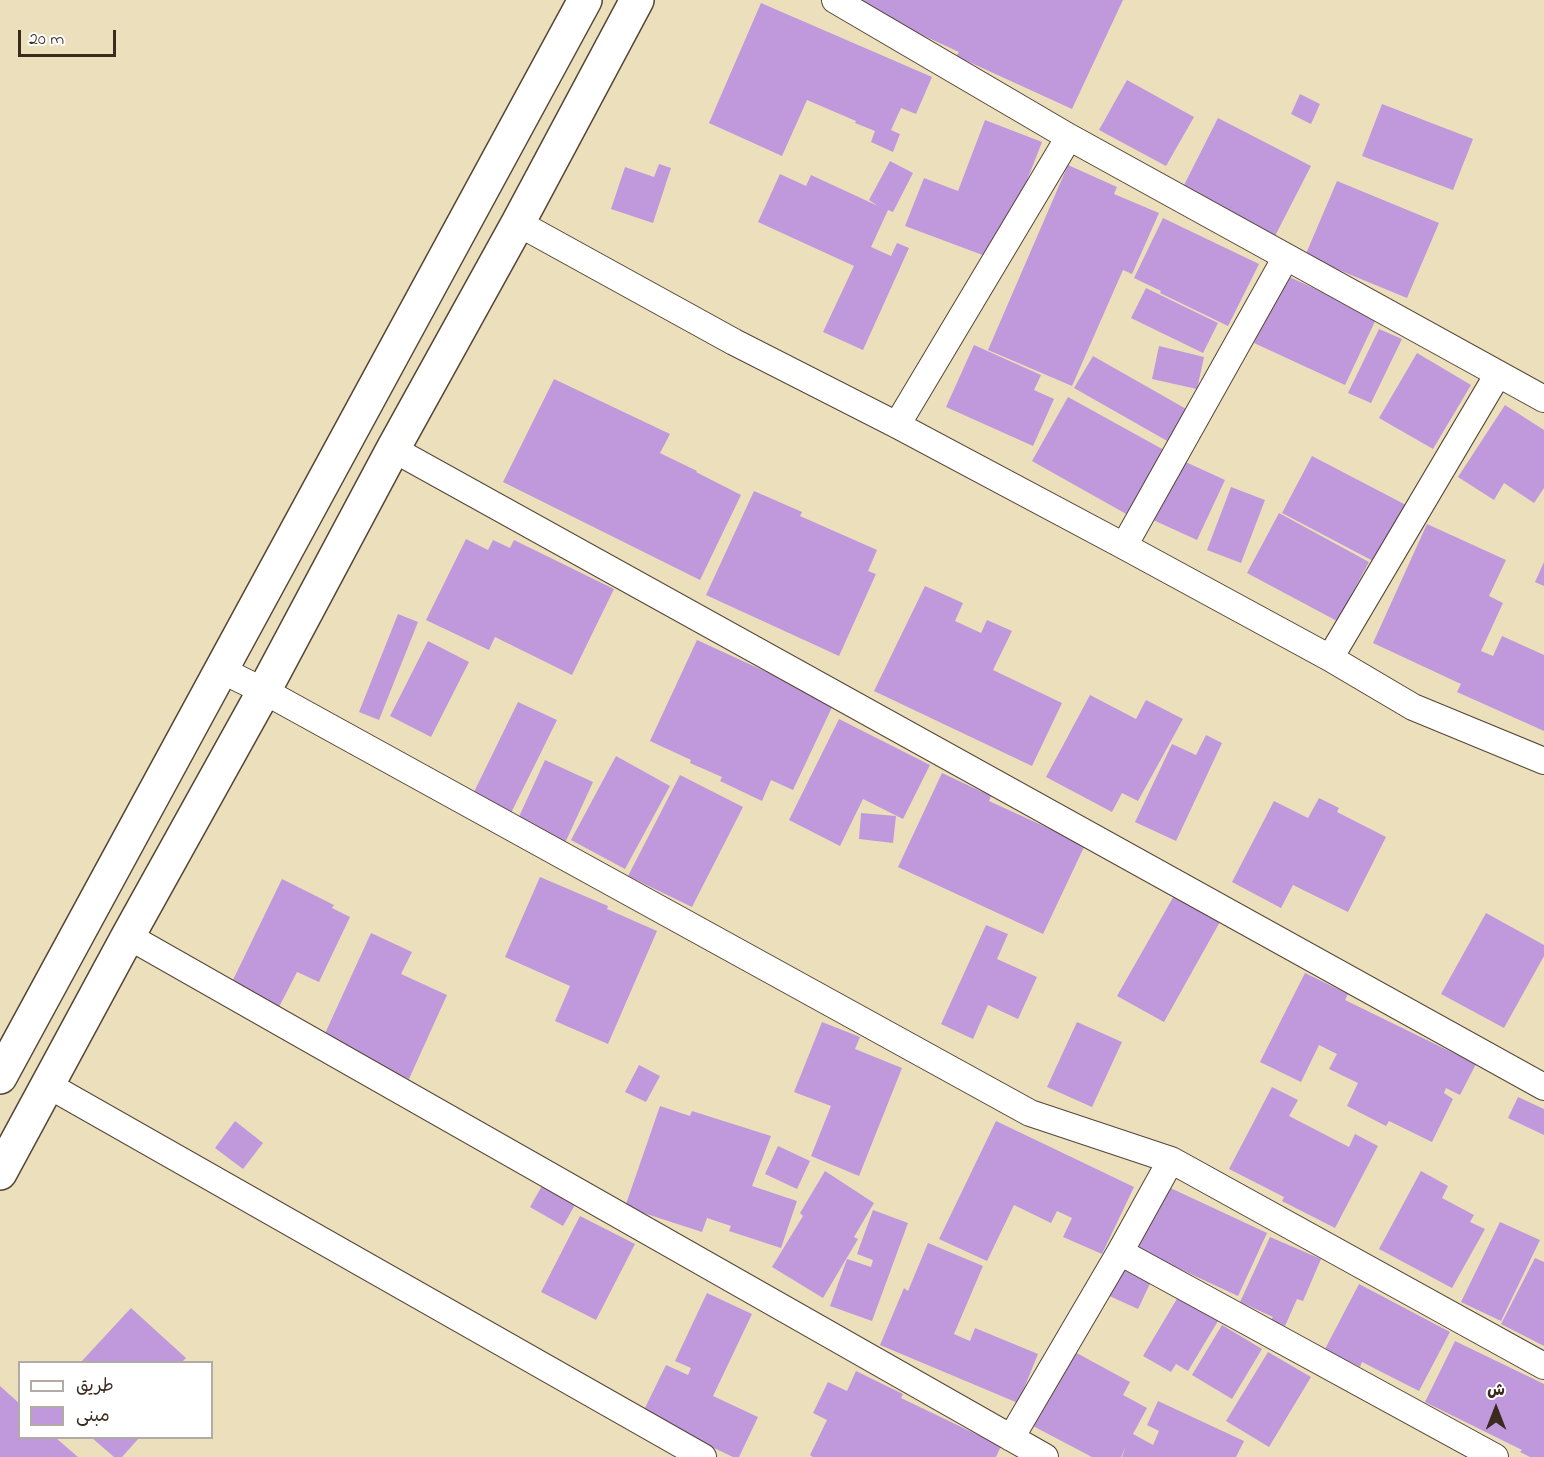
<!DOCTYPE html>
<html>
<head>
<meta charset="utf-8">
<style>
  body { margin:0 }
  #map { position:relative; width:1544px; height:1457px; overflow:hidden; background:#ebdfbc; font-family:"Indie Flower","Playpen Sans Arabic",sans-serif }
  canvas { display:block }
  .legend { position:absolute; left:18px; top:1361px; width:195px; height:78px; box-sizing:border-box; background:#fff; border:2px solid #b1aaa5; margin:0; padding:8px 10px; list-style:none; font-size:18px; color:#3b2a1e }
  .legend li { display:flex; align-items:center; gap:12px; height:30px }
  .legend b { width:30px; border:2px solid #b1aaa5 }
  .north { position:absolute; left:1466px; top:1379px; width:60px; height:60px; -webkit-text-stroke:4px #fff; paint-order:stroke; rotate:0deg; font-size:16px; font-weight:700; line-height:24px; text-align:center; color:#3b2a1e }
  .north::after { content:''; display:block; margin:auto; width:21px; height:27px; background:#3b2a1e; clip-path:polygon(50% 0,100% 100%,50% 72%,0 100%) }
  .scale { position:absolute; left:18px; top:30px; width:98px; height:27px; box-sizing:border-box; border:3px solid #3b2a1e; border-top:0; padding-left:8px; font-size:18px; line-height:21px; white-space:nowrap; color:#3b2a1e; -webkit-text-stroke:4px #fff; paint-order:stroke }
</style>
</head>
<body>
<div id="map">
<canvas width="1544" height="1457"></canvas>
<ul class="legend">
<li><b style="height:8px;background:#fff"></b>طريق</li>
<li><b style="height:16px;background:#c099dd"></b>مبنى</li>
</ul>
<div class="north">ش</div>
<div class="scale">20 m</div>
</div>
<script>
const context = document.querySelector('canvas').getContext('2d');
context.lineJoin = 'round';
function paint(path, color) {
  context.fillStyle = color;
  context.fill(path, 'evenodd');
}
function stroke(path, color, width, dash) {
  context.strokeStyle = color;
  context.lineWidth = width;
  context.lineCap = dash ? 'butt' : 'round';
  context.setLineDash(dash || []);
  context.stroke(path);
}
const building = new Path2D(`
  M846,0H1123L1072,109L956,56L959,52Z
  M761,3L932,77L916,114L901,108L891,130L900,134L893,152L871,142L875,131L855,123L856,121L807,100L782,156L709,123Z
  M1127,80L1194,117L1166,166L1099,130Z
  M1300,94L1320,104L1311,124L1291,114Z
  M1382,104L1473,139L1453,190L1362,156Z
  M1218,118L1311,166L1275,236L1182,189Z
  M985,120L1042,142L996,260L905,226L924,178L958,191Z
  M890,161L913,173L893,212L888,210L871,247L891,256L897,243L909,248L863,350L823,332L854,266L758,222L780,174L806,186L811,175L878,206L869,200Z
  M659,164L671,168L653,223L611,209L625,167L654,177Z
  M1068,165L1117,187L1114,194L1159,213L1132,274L1123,270L1072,386L988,350Z
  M1337,181L1439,223L1407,298L1305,256Z
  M1163,218L1259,264L1228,326L1160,293L1161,291L1134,278Z
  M1285,275L1377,317L1345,385L1254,343Z
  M1146,288L1218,323L1203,353L1131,318Z
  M1379,329L1402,339L1371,403L1348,393Z
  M974,345L1041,375L1034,390L1054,399L1033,446L946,407Z
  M1159,346L1204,357L1197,389L1152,379Z
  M1417,353L1471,385L1433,449L1379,418Z
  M1093,356L1188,410L1169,442L1074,388Z
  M554,379L670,434L660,453L697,471L696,472L741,495L700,580L503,482Z
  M1068,397L1164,450L1128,515L1032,461Z
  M1505,405L1544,430V488L1534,503L1504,483L1494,500L1458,477Z
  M1312,456L1406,505L1375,562L1282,513Z
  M1179,459L1225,480L1197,540L1151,519Z
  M1231,487L1265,500L1241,563L1207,550Z
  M754,491L802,512L800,516L877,550L868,571L876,574L839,656L706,595Z
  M1279,513L1369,562L1337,621L1247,573Z
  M1427,524L1506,560L1489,596L1503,603L1481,651L1493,656L1502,636L1544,655V731L1457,692L1461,684L1373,643Z
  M466,539L488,550L493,540L510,548L514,540L614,589L572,675L495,637L489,650L426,620Z
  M1544,562V586L1535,582Z
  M925,586L963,603L955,621L981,633L987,620L1012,631L993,670L1062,703L1032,766L874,691Z
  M398,614L418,622L379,720L359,712Z
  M697,640L834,703L793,790L771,780L762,801L720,781L722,777L690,763L691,760L650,741Z
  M428,641L469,662L431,737L390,716Z
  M1090,695L1136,719L1146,700L1183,719L1138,801L1122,793L1112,812L1046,777Z
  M518,702L557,720L511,813L473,794Z
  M839,719L930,765L903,819L863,799L840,846L789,820Z
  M1206,735L1222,743L1176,841L1135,822L1172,744L1196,755Z
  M616,756L670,786L625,869L571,840Z
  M545,760L593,782L565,843L517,821Z
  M942,773L991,796L989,801L1085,845L1043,934L898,867Z
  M680,775L743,807L692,907L628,876Z
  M1319,798L1339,808L1337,812L1386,837L1348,912L1293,885L1281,908L1232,882L1274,801L1308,818Z
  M861,813L896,816L893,843L859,839Z
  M540,877L608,906L607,909L657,931L608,1044L555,1021L570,986L505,957Z
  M282,879L334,905L332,908L350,917L319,982L297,972L278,1009L230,986Z
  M1175,894L1221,920L1164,1022L1117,996Z
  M1486,913L1544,945V956L1504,1028L1441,994Z
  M986,925L1008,934L997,959L1037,977L1018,1019L988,1005L973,1039L941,1024Z
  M371,933L412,952L401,974L447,995L409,1079L322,1040Z
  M1305,973L1348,994L1345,1000L1476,1064L1460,1095L1446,1088L1444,1093L1453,1099L1432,1142L1389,1121L1386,1126L1347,1106L1358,1083L1329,1069L1337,1054L1319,1045L1301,1082L1260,1062Z
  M822,1022L860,1037L855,1049L902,1068L859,1176L811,1156L831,1106L794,1092Z
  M1077,1022L1122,1042L1092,1107L1047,1087Z
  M639,1065L660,1076L646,1102L625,1092Z
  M1272,1087L1298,1100L1289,1116L1349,1147L1355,1134L1378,1146L1335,1228L1282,1201L1284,1197L1229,1169Z
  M1518,1097L1544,1109V1135L1508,1118Z
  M660,1106L690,1116L692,1111L771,1136L752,1186L797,1201L781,1248L729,1231L731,1226L707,1218L702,1232L625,1207Z
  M235,1121L263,1143L243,1169L215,1148Z
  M996,1121L1134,1187L1102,1254L1063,1237L1072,1218L1057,1211L1051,1223L1014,1205L987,1261L939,1239Z
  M778,1146L810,1161L797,1189L765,1174Z
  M825,1171L874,1203L854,1237L858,1239L823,1298L772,1267L803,1216L800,1213Z
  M1421,1171L1448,1186L1442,1198L1474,1215L1470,1222L1485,1229L1452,1288L1379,1249Z
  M543,1184L576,1203L563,1226L530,1207Z
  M1164,1185L1267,1233L1238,1296L1135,1248Z
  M873,1210L908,1223L872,1321L830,1306L847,1259L871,1267L873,1260L857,1254Z
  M580,1216L635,1244L596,1320L541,1292Z
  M1500,1222L1540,1240L1501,1321L1461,1302Z
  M1270,1237L1321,1259L1303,1301L1297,1299L1285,1326L1271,1320L1273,1317L1240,1302Z
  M928,1243L983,1266L954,1334L970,1341L975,1328L1038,1354L1018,1403L880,1345L904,1288L908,1291Z
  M1123,1257L1155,1273L1138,1309L1105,1294Z
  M1535,1258L1544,1262V1346L1501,1324Z
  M1359,1284L1450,1332L1419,1391L1362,1362L1360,1367L1325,1349Z
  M707,1293L752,1314L713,1396L758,1417L739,1457H733L642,1414L666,1365L688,1375L691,1368L675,1361Z
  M1178,1297L1218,1321L1188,1371L1176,1364L1171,1372L1143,1356Z
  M131,1308L186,1358L182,1362H81Z
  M1222,1325L1262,1349L1232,1399L1192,1375Z
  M1455,1341L1544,1384V1457H1530L1520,1452L1522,1450L1425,1402Z
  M1073,1351L1130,1382L1123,1395L1147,1408L1133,1434L1153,1445L1159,1431L1147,1425L1158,1401L1244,1441L1236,1457H1122L1126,1446L1121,1457H1092L1033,1426Z
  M1268,1352L1311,1377L1269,1447L1226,1421Z
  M856,1371L903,1394L901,1398L1001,1446L996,1457H813L810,1455L827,1420L813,1413L828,1382L847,1391Z
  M0,1386L20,1404V1438H56L78,1457H0Z
  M92,1438H139L122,1457H114Z`);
const minor = new Path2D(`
  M835,0L1069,137L1544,399
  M518,223L734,342L897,425L1124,546L1330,658L1413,707L1544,761
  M897,425L1069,137
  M393,449L1544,1087
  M1124,546L1286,257
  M1330,658L1498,374
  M221,670L264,691L1030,1113L1171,1160L1544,1366
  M128,936L1045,1457
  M48,1085L703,1457
  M1120,1252L1495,1457
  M1011,1438L1120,1252L1171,1160`);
const trunk = new Path2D(`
  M0,1077L585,0
  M0,1173L128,936L264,691L393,449L518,223L637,0`);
paint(building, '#c099dd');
stroke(minor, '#554536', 28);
stroke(trunk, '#554536', 36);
stroke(minor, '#fff', 26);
stroke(trunk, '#fff', 33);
</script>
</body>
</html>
